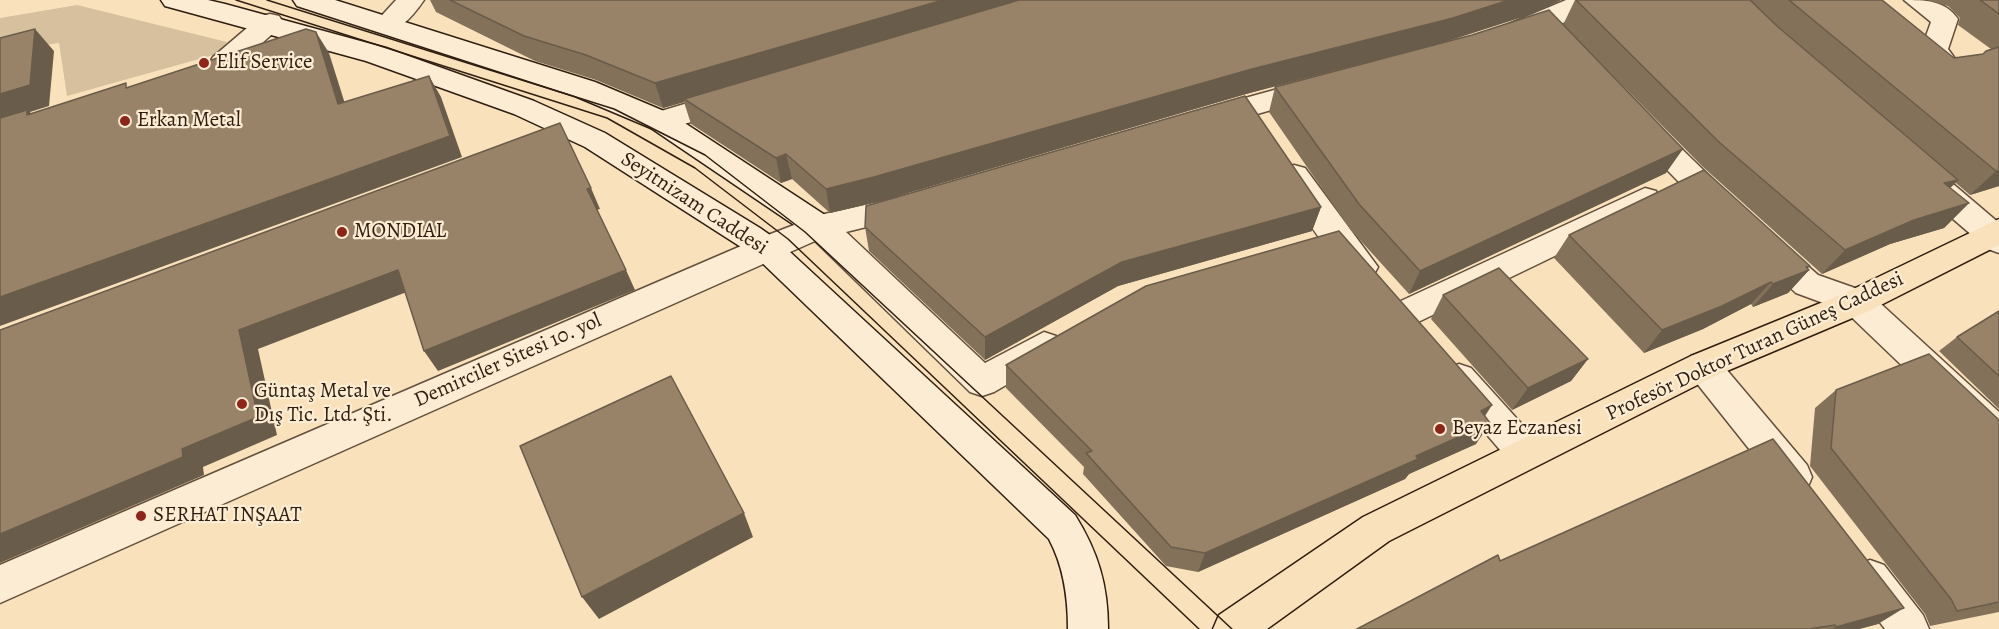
<!DOCTYPE html>
<html>
<head>
<meta charset="utf-8">
<style>
  body { margin:0 }
  canvas { display:block; background:#f9e1bb }
</style>
</head>
<body>
<canvas width="1999" height="629"></canvas>
<script>
const context = document.querySelector('canvas').getContext('2d');
context.lineJoin = 'round';
function paint(path, color) {
  context.fillStyle = color;
  context.fill(path, 'evenodd');
}
function stroke(path, color, width, dash) {
  context.strokeStyle = color;
  context.lineWidth = width;
  context.lineCap = dash ? 'butt' : 'round';
  context.setLineDash(dash || []);
  context.stroke(path);
}
function write(font, color, halo, rows, align = 'center') {
  context.font = font + ' Alegreya,serif';
  context.lineWidth = 4.5;
  context.setLineDash([]);
  context.textBaseline = 'middle';
  context.strokeStyle = halo;
  context.fillStyle = color;
  for (const [text, x, y, turn = 0] of rows) {
    context.save();
    context.translate(x, y);
    context.rotate((+turn || 0) * Math.PI / 180);
    context.textAlign = isNaN(turn) ? turn : align;
    if (halo) context.strokeText(text, 0, 0);
    context.fillText(text, 0, 0);
    context.restore();
  }
}
const green = new Path2D(`
  M77,5L227,42L217,54L67,96L59,43L0,52V18Z`);
const street = new Path2D(`
  M396,0H424C413,16 398,35 378,30L374,24Z
  M1566,0H1600L1596,6C1573,17 1527,46 1502,39L1498,33L1502,27Z
  M1904,0C1925,0 1945,0 1958,19L1948,49L1964,71L1960,77C1939,83 1931,66 1921,50L1931,22Z
  M270,14L279,16L283,22L279,28L233,69L223,72L213,69L209,63L213,57L261,16Z
  M1314,79L1324,81L1328,88L1324,95L1208,128L1198,125L1194,118L1198,111Z
  M731,90L741,93L745,100L741,107L661,131L651,128L647,121L651,114Z
  M1643,118L1653,121L1734,200L1738,208L1734,216L1723,219L1712,216L1633,135L1629,128L1633,121Z
  M1294,165L1305,168L1378,267L1373,276C1366,278 1358,281 1351,276C1334,264 1291,196 1279,176L1283,168Z
  M1928,169L1939,172L1999,223V253L1988,249L1917,188L1913,180L1917,172Z
  M1645,188L1656,191L1660,199L1656,207L1414,324L1402,328L1390,324L1385,315L1390,306Z
  M908,195L919,198L923,206L919,214L846,232L985,363L1044,332L1056,336L1061,346L1056,356L994,392L982,396L970,392L815,241L0,603V565L755,240L820,215Z
  M1768,237L1779,241L1818,275L1869,293L1999,412V450L1986,446L1845,311L1796,293L1757,257L1752,249L1757,241Z
  M1703,352L1715,356L1807,465L1812,477L1807,489L1794,493L1781,489L1691,376L1686,366L1691,356Z
  M1459,364L1471,368L1538,442L1543,453L1538,464L1525,469L1512,464L1447,388L1442,378L1447,368Z
  M1870,560L1884,565L1923,615L1929,629H1885L1856,591L1850,578L1856,565Z`);
const secondary = new Path2D(`
  M161,0H208L225,4L386,48L534,101L605,133L760,228L777,240L1075,515C1098,552 1108,585 1108,629H1068C1068,598 1064,567 1049,539L755,256L585,147L514,114L366,61L165,6Z
  M293,0H335L595,82L671,114L831,219L836,227L831,235L820,239L809,235L651,128L575,96L297,6Z`);
const primary = new Path2D(`
  M1999,219V245L1869,311L1715,376L1389,541L1267,629H1213L1219,615L1363,517L1691,356L1845,293Z`);
const tram = new Path2D(`
  M236,0L607,118L695,168L788,239L1199,629
  M267,0L614,109L705,155L805,232L1232,629`);
const wall = new Path2D(`
  M430,0H1561L1532,14L1246,94L877,202L830,213L792,179L781,183L691,124L684,102L663,108L596,80L535,61L436,12Z
  M1575,0H1882L1954,58L1983,54L1991,49L1958,25L1960,18L1948,6L1927,0H1999V186L1970,195L1956,183L1950,188L1969,203L1944,228L1890,244L1822,274L1703,167L1563,25Z
  M1275,87L1666,173L1409,294L1350,229L1269,112Z
  M1321,207L1312,231L1118,286L985,360L869,251L865,227Z
  M1569,235L1810,266L1807,268L1809,270L1788,293L1753,307L1751,304L1703,329L1644,353L1554,258Z
  M1443,295L1588,359L1571,381L1512,410L1431,319Z
  M1999,311V409L1939,351L1957,337Z
  M1006,365L1485,416L1476,444L1409,474L1405,479L1198,572L1166,566L1083,474L1084,467L1006,388Z
  M1836,390L1999,420V612L1930,626L1925,614L1810,466L1815,408Z
  M1500,561L1878,624L1859,629H1357Z`);
const shadedWall = new Path2D(`
  M943,0H1029L684,99V102L663,108L655,83Z
  M1509,0H1561L1532,14L1442,43L1246,94L877,202L830,213L826,189L1252,69Z
  M35,29L54,51L49,106L30,112L47,131L0,122V94Z
  M316,32L329,53L352,126L338,104Z
  M429,76L441,97L462,157L0,326V297Z
  M1683,149L1666,173L1409,294L1420,271Z
  M786,154L792,179L781,183L776,158Z
  M1999,170V186L1970,195L1996,171Z
  M1958,180L1934,204L1944,183Z
  M591,188L600,209L596,210L587,189Z
  M1969,203L1944,228L1890,244L1822,274L1845,250L1914,220Z
  M1321,207L1312,231L1118,286L985,360V337L1122,262Z
  M1810,266L1804,272L1809,270L1788,293L1753,307L1773,284Z
  M398,270L412,290L258,349L277,435L203,467L204,475L0,563V534L182,449L239,330Z
  M626,270L635,290L438,371L424,351Z
  M1771,282L1751,304L1703,329L1644,353L1662,330Z
  M1588,359L1571,381L1512,410L1528,388Z
  M1492,405L1478,427L1481,411Z
  M1490,423L1476,444L1409,474L1405,479L1198,572L1205,553L1416,456Z
  M744,513L753,537L599,619L582,597Z
  M1904,608L1878,624L1859,629H1832L1836,627Z`);
const building = new Path2D(`
  M450,0H943L655,83L586,55L524,36Z
  M1019,0H1509L1453,18L1252,69L874,177L826,189L786,154L776,158L684,99Z
  M1576,0H1750L1777,26L1958,180L1944,183L1969,203L1914,220L1845,250L1720,143Z
  M1789,0H1882L1954,58L1983,54L1986,51L1999,47V170L1996,171Z
  M1980,0H1999V14Z
  M1549,10L1683,149L1420,271L1359,204L1275,87L1472,35Z
  M35,29L30,85L0,94V38Z
  M306,29L316,32L338,104L429,76L450,136L0,297V118L27,110V115L126,83V88Z
  M1245,96L1321,207L1122,262L985,337L865,227L866,206Z
  M560,123L591,188L587,189L626,270L424,351L398,270L239,330L258,417L182,449L183,457L0,534V330Z
  M1704,170L1810,266L1806,267L1809,270L1773,284L1771,282L1722,306L1662,330L1569,235Z
  M1339,231L1492,405L1481,411L1490,423L1416,456L1418,459L1205,553L1171,547L1086,453L1092,451L1006,365L1146,286Z
  M1499,268L1588,359L1528,388L1443,295Z
  M1999,311V376L1957,337Z
  M1929,354L1999,420V602L1957,611L1951,599L1831,448L1836,390Z
  M671,376L744,513L582,597L520,446Z
  M1773,439L1904,608L1836,627L1835,625L1809,629H1357L1498,555L1500,561Z`);
const markers = [
  [204,63,6,"#8f2418"],
  [125,121,6,"#8f2418"],
  [342,232,6,"#8f2418"],
  [242,404,6,"#8f2418"],
  [1440,429,6,"#8f2418"],
  [141,516,6,"#8f2418"]
];
const poiNames = [
  ["Elif Service",216,63],
  ["Erkan Metal",137,121],
  ["MONDIAL",354,232],
  ["Güntaş Metal ve",254,392],
  ["Dış Tic. Ltd. Şti.",254,416],
  ["Beyaz Eczanesi",1452,429],
  ["SERHAT INŞAAT",153,516]
];
const streetNames = [
  ["Seyitnizam Caddesi",694,204,33],
  ["Profesör Doktor Turan Güneş Caddesi",1755,347,-25],
  ["Demirciler Sitesi 10. yol",508,361,-24]
];
paint(green, '#d7c09e');
stroke(street, '#624e3b', 3);
stroke(secondary, '#2f1d10', 3);
stroke(primary, '#2f1d10', 3);
paint(street, '#fbecd3');
paint(secondary, '#fbecd3');
paint(primary, '#f9e1bb');
stroke(tram, '#2f1d10', 1.5);
paint(wall, '#83715a');
paint(shadedWall, '#6a5c4a');
paint(building, '#988369');
stroke(building, '#6a5c4a', 1.5);
for (const [x, y, r, color] of markers) {
  const dot = new Path2D();
  dot.arc(x, y, r, 0, 2 * Math.PI);
  context.fillStyle = color;
  context.fill(dot);
  stroke(dot, '#fbecd3', 2);
}
write('21px', '#2f1d10', '#fbecd3', poiNames, 'left');
write('21px', '#2f1d10', '#fbecd3', streetNames);
</script>
</body>
</html>
